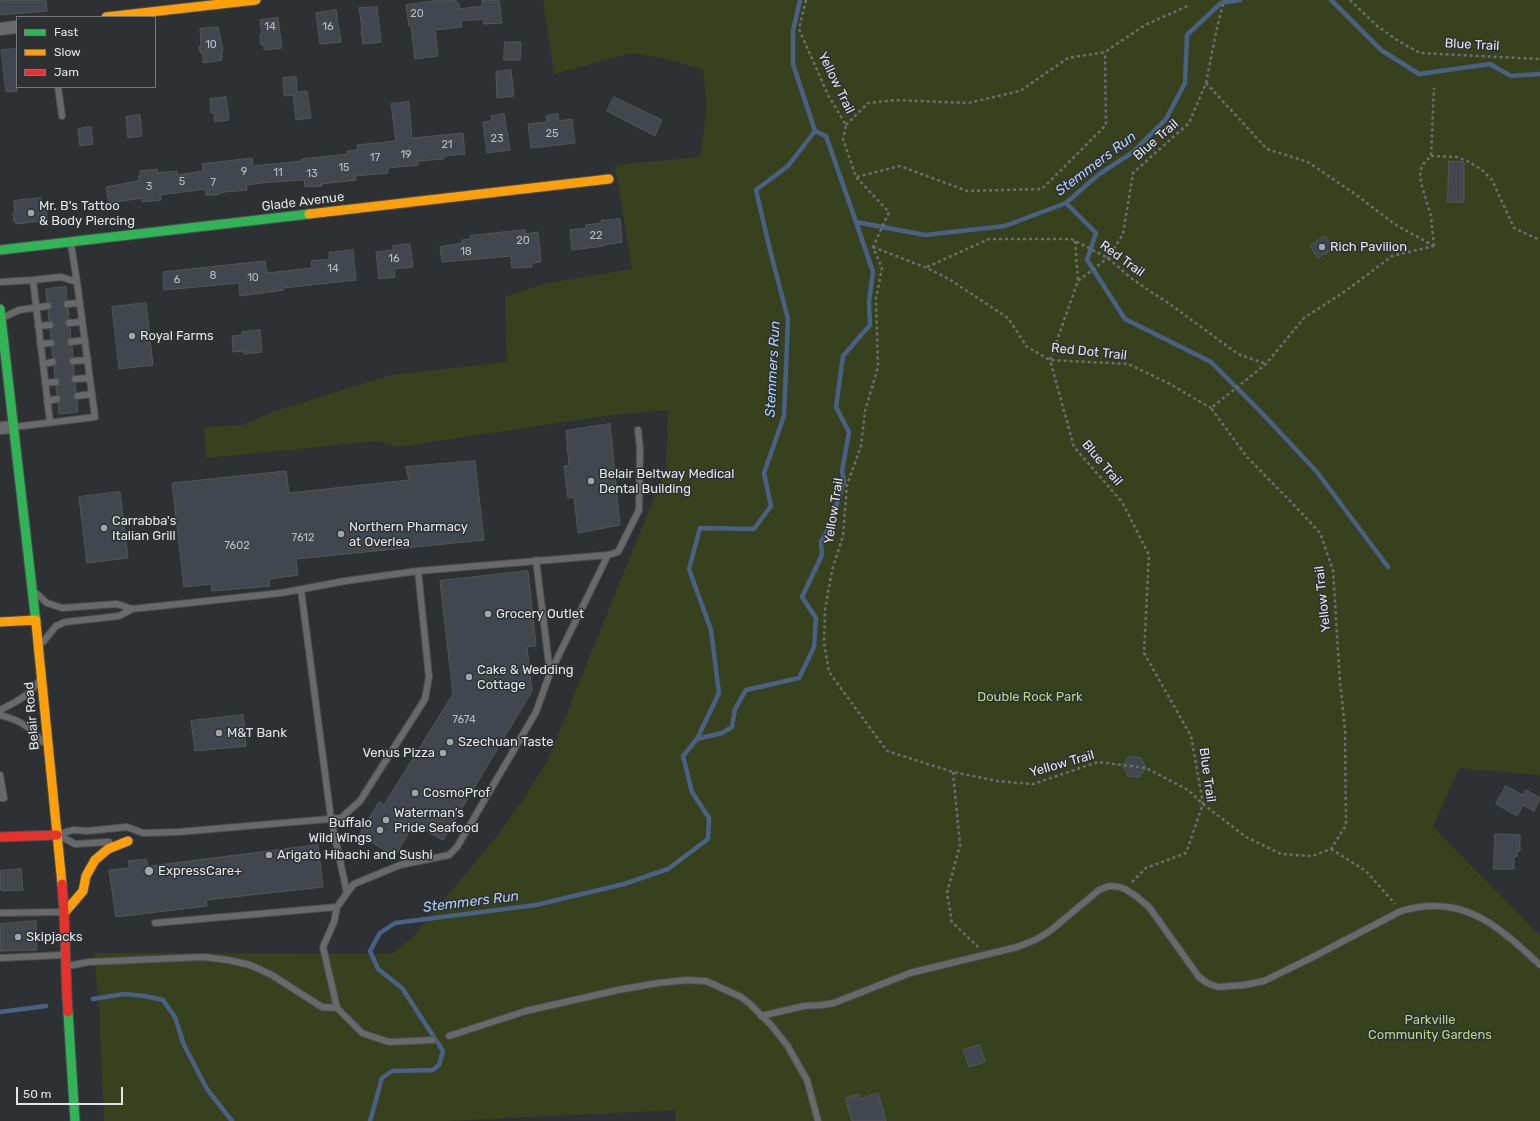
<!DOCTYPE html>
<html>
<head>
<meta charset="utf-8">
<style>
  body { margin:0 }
  #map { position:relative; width:1540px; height:1121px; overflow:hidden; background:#2e3133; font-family:Rubik,sans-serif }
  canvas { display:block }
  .legend { position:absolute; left:16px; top:16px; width:140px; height:72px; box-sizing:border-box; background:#2d3134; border:1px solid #75797c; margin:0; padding:5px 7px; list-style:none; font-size:12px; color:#e2e4e7 }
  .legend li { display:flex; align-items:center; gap:8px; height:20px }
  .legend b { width:20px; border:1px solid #75797c }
  .scale { position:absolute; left:16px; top:1087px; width:107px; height:18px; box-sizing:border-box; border:2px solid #e2e4e7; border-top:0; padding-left:5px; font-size:12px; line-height:14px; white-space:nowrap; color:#e2e4e7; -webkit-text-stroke:3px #2d3134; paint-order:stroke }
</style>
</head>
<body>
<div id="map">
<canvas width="1540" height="1121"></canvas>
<ul class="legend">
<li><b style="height:5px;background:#30b455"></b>Fast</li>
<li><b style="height:5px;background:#ff9f0a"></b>Slow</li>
<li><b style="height:5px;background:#e5322d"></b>Jam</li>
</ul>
<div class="scale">50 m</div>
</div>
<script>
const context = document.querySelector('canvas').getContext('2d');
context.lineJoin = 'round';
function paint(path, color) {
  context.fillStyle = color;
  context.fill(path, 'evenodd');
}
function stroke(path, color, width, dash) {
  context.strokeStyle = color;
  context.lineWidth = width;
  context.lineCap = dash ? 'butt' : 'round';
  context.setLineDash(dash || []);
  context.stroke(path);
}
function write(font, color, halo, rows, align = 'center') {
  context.font = font + ' Rubik,sans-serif';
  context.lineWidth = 3;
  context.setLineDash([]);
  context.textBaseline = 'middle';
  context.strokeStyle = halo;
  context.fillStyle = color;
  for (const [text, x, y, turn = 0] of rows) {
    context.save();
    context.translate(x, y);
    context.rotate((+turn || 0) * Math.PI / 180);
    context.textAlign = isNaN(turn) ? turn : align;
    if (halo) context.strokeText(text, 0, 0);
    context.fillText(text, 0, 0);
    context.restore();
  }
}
const green = new Path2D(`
  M543,0H1540V775L1459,768L1433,827L1540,936V1121H675V1110L448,1121H104L99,1009L94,953L392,954L412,938L498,835L520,804L547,762L666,468L668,410L611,415L398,447L377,441L206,458L204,427L243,425L272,412L391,375L507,362L505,297L543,284L632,269L615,165L700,157L707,107L703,70L671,60L632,53L554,74Z`);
const stream = new Path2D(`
  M800,0L793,31V64L815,131
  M1331,0L1381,50L1419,74L1490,64L1511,76L1540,74
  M815,131L826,136L856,222L925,235L1005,226L1066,203L1098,175L1133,152L1166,119L1185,83L1187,35L1221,3L1240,0
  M1066,203L1096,233L1087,260L1125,319L1211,362L1260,411L1317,472L1388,567
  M697,739L722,733L732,727L735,709L746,690L799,678L814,647L816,618L802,597L822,555L821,542L830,526L844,481L842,471L849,432L836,407L843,356L870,325L869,302L873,272L856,222
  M93,999L124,994L145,996L163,1000L175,1017L184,1045L207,1089L232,1121
  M0,1012L46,1006
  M370,1121L382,1078L392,1071L433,1070L439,1065L443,1051L402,988L378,969L370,951L380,933L395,923L536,905L624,884L668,869L708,839L709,818L692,792L683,756L697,739L719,693L711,630L689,569L700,528L754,529L771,506L764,473L784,416L788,319L770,250L756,190L788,166L815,131`);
const building = new Path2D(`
  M0,0H46L47,11L0,15Z
  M442,0H456V3H459V9L482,6V0H499L502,23L484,24L483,19L461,21L462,27L435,30L438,56L415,59L411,25L409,26L406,5Z
  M377,7L381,42L363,44L361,30L362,28L359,8Z
  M336,10L341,42L320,44L316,13Z
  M278,18L282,48L264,50V45H261L260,34H262L260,20Z
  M218,27L223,50L222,52V60L203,63V55L200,52L199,47L201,45L200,29Z
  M505,42H521L520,60H504Z
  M17,49V91L6,92L1,50Z
  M511,70L514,96L497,98L496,72Z
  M296,77L297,92L307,91L311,118L296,120L293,95L284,96L283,78Z
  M226,97L229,120L215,122L214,113H211L210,99Z
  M614,97L662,120L655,136L607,111Z
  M409,102L412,138L463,133L465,154L444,156V159L418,161V165L388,168V173L355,176L356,180L321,184L322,186L305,187L304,180L270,182L246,185L247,190L224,192L218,194V195H206L205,189L160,195L161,200L142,202V198L109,203L106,187L139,181L138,176H141L140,171L157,169L158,173L177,171V175L203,171L202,164L252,158L253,166L302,161V159L348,154L347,151L358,150L357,145L396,141L391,104Z
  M504,114L510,150L487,153L483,122L492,121L491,116Z
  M558,114L559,121L572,119L575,143L531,148L528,124L547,122L546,116Z
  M140,115L142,136L128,138L126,117Z
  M91,127L93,144L80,146L78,129Z
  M1449,161L1464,162V202H1448Z
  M41,198L42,208H46L47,219H43V221L16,224V222H14L13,212H15L14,201Z
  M620,219L622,242L603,245L604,246L572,250L570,230L586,228V225L602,223L601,221Z
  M525,230V234L538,232L541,262L532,263V267L512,268L511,256L442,262L440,247L462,243V240L471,239L470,236Z
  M1325,236L1333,249L1318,258L1310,246Z
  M410,244L413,267L394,269L395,277L379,279L376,252L393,250V246Z
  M353,250L356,280L283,288L284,290L240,296L239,283L164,290L163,272L265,261L267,273L312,268L311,261L330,259L329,253Z
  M66,287L67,300L63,302V305L65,308H68L69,319L65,321V324L67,327H70L71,338L68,339L67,342L68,345L72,346L73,357L69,359V362L71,365H74V375L71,377V380L73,383H75L76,392L73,396L74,399L77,400L78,412L59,414L58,403L60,402L61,399L60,396L57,395L56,387L60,384V381L58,378H55L54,366L56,365L57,362L56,359L53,358L52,347L55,345V342L51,339L50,330L54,327V324L52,321H49L48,311L51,309L52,306L51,303L47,302L46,289Z
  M146,303L153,365L119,369L112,307Z
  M260,330L262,352L244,354V351L233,352L232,336L242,335V332Z
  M610,424L620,525L578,533L574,497L568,498L564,466L569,465L566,431Z
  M475,461L484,540L296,559L298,575L269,579L270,586L212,591L211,584L184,587L172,483L286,471L289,493L409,480L406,467Z
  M120,492L128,558L87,563L79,497Z
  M528,571L536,646L527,647L532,691L443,840L414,824L395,856L359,835L379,802L384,805L453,694L440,581Z
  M243,715L246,746L195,751L191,721Z
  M1130,756L1141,758L1146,768L1139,777L1128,776L1123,765Z
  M1506,786L1523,795L1526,790L1540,798L1534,811L1523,805L1517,816L1496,804Z
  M1495,834L1520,835V851H1517V856L1514,857V869H1494Z
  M318,845L323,887L206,900L207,906L116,917L109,870L130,868L128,861L146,859L148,866Z
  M21,869L23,890L2,891V889H0V871Z
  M36,921L37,950L0,951V924Z
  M980,1045L985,1062L969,1067L963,1050Z
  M878,1093L886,1121H852L845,1098L859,1094L860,1099Z`);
const path = new Path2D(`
  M806,0L799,29L828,95L846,125L843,139L856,177L889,212L873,247L882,268L876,299L878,367L865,411L861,446L847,485L843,536L832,570L825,610L824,643L829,672L887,751L953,772L997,781L1033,784L1098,762L1146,768L1188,790L1203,804L1246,837L1281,854L1312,856L1331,849L1346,825L1345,729L1340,682L1333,570L1320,533L1294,505L1247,457L1211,408L1266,364L1304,318L1347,290L1392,256L1434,246
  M1350,0L1377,26L1400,42L1420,53L1540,59
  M1206,83L1267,149L1308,162L1355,194L1396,225L1434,246
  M846,125L868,103L896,100L968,103L1020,91L1068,58L1105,52L1145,25L1190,5
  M1431,156L1457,157L1469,162L1482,170L1492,180L1514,228L1540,240
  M857,177L900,166L967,191L1042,189L1106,125L1105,52
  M1075,241L1078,280
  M1434,246L1431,216L1421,183L1420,171L1424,163L1431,156L1434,88
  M873,247L927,268L949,279L1008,318L1027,347L1050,360L1128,364L1168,383L1211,408
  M927,267L989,239H1071L1108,258L1131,278L1151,292L1167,302L1238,354L1266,364
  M953,772L960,845L947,893L952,922L978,947
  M1331,849L1366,871L1395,904
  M1132,882L1146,868L1186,853L1203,804L1191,736L1144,653L1149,555L1122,502L1074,447L1050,360L1078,281L1108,258L1123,234L1133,173L1189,123L1206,83L1217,28L1224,0`);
const lane = new Path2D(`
  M58,87L62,116
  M0,282L33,280
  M67,304L80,303
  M4,317L19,310L48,306
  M69,323L82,322
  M38,326L50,325
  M71,342L85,340
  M40,344L51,343
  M73,361L88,360
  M43,364L53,362
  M75,379L90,378
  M45,383L56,382
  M77,396L92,394
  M47,401L57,399
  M50,422L33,280L61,277L77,282
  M14,427L95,417L77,282L71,244
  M418,571L608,555
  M301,590L331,819L347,893L337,907L334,922L323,947L337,1008
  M37,594L47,603L62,608L117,604L132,609L281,593L345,581L418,571L429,677L425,699L360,801L341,818L178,832L143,833L127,827L87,831L73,830L59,834
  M43,642L56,626L65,622L119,616L132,609
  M550,673L608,555L618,552L639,510L640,448L638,430
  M0,710C14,703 29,696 38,682
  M0,715C22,721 28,726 43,742
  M0,775L4,798H0
  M60,836L75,844L109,842
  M347,893L354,884L400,865L449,855L457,847L536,712L550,673L536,560
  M0,913L62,912
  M155,923L337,907
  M0,958L62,955
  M67,966L89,962L203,957L228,960L250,965L270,974L322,1007L337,1008L362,1033L389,1042L433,1040
  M761,1016L804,1006L822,1005L834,1003L910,973L1017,947L1035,940L1050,931L1099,890L1109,886L1119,887L1125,889L1136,896L1149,907L1199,977L1207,983L1218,987L1244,985L1264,981L1309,959L1401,911C1463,893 1497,925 1540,965
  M449,1036L526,1011L618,990L658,983L687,980L706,981L741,997L750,1004L771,1025L787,1045L807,1080L818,1121`);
const street = new Path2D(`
  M0,29L17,27
  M0,428L13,427`);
const fast = new Path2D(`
  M0,250L309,214
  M0,309L36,623
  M68,1012L75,1121`);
const slow = new Path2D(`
  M106,17L256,0
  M309,214L609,179
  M0,622L36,620
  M36,623L62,884
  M65,912L83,891L86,876L95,860L108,849L128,841`);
const jam = new Path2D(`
  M0,837L57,835
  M62,884C66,927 65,970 68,1012`);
const markers = [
  [31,213,4,"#a3a5a8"],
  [1322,247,4,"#a3a5a8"],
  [132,336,4,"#a3a5a8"],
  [591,481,4,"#a3a5a8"],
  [104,528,4,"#a3a5a8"],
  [341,534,4,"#a3a5a8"],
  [488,614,4,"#a3a5a8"],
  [469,677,4,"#a3a5a8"],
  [219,733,4,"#a3a5a8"],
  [450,742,4,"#a3a5a8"],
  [443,753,4,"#a3a5a8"],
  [415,793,4,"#a3a5a8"],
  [386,820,4,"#a3a5a8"],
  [380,830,4,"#a3a5a8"],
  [269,855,4,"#a3a5a8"],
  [149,871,5,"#a3a5a8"],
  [18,937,4,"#a3a5a8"]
];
const numberNames = [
  ["20",417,14],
  ["14",270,27],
  ["16",328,27],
  ["10",211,45],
  ["25",552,134],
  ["23",497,139],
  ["21",447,145],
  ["19",406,155],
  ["17",375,158],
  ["15",344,168],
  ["9",244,172],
  ["11",278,173],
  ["13",312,174],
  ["5",182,182],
  ["7",213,183],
  ["3",149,187],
  ["22",596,236],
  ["20",523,241],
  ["18",466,252],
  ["16",394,259],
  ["14",333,269],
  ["8",213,276],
  ["10",253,278],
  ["6",177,280],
  ["7612",303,538],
  ["7602",237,546],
  ["7674",464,720]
];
const streetNames = [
  ["Blue Trail",1472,45,3],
  ["Yellow Trail",836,83,64],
  ["Blue Trail",1156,140,-41],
  ["Glade Avenue",303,202,-7],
  ["Red Trail",1122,259,36],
  ["Red Dot Trail",1089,352,6],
  ["Blue Trail",1102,463,50],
  ["Yellow Trail",834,511,-81],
  ["Yellow Trail",1323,599,-96],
  ["Belair Road",32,716,-95],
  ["Yellow Trail",1062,764,-16],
  ["Blue Trail",1207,775,82]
];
const poiNames = [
  ["Mr. B's Tattoo",39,206],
  ["& Body Piercing",39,221],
  ["Rich Pavilion",1330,247],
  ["Royal Farms",140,336],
  ["Belair Beltway Medical",599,474],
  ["Dental Building",599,489],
  ["Carrabba's",112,521],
  ["Italian Grill",112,536],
  ["Northern Pharmacy",349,527],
  ["at Overlea",349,542],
  ["Grocery Outlet",496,614],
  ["Cake & Wedding",477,670],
  ["Cottage",477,685],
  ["M&T Bank",227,733],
  ["Szechuan Taste",458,742],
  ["Venus Pizza",435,753,"right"],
  ["CosmoProf",423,793],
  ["Waterman’s",394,813],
  ["Pride Seafood",394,828],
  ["Buffalo",372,823,"right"],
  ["Wild Wings",372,838,"right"],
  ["Arigato Hibachi and Sushi",277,855],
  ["ExpressCare+",158,871],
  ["Skipjacks",26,937]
];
const parkNames = [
  ["Double Rock Park",1030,697],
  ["Parkville",1430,1020],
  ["Community Gardens",1430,1035]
];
const waterNames = [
  ["Stemmers Run",1096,164,-37],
  ["Stemmers Run",773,369,-87],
  ["Stemmers Run",471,902,-7]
];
paint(green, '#38411d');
stroke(stream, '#496185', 4.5);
paint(building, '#40474e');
stroke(building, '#545658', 1);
stroke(lane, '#4b4e50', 8);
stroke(street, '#4b4e50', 14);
stroke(fast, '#4b4e50', 11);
stroke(slow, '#4b4e50', 11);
stroke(jam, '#4b4e50', 11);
stroke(path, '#6d6e6f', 2.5, [3, 3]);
stroke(lane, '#68696b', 6);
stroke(street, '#68696b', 12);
stroke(fast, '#30b455', 9);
stroke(slow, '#ff9f0a', 9);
stroke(jam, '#e5322d', 9);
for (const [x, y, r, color] of markers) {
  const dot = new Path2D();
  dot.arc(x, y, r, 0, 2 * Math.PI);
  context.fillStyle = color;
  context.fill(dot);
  stroke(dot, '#2d3134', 1.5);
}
write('11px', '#babdc1', null, numberNames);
write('13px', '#e2e4e7', '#2d3134', streetNames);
write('13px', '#e2e4e7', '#2d3134', poiNames, 'left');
write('13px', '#bed288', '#2d3134', parkNames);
write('italic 14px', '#b4cdf4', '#2d3134', waterNames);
</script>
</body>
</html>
